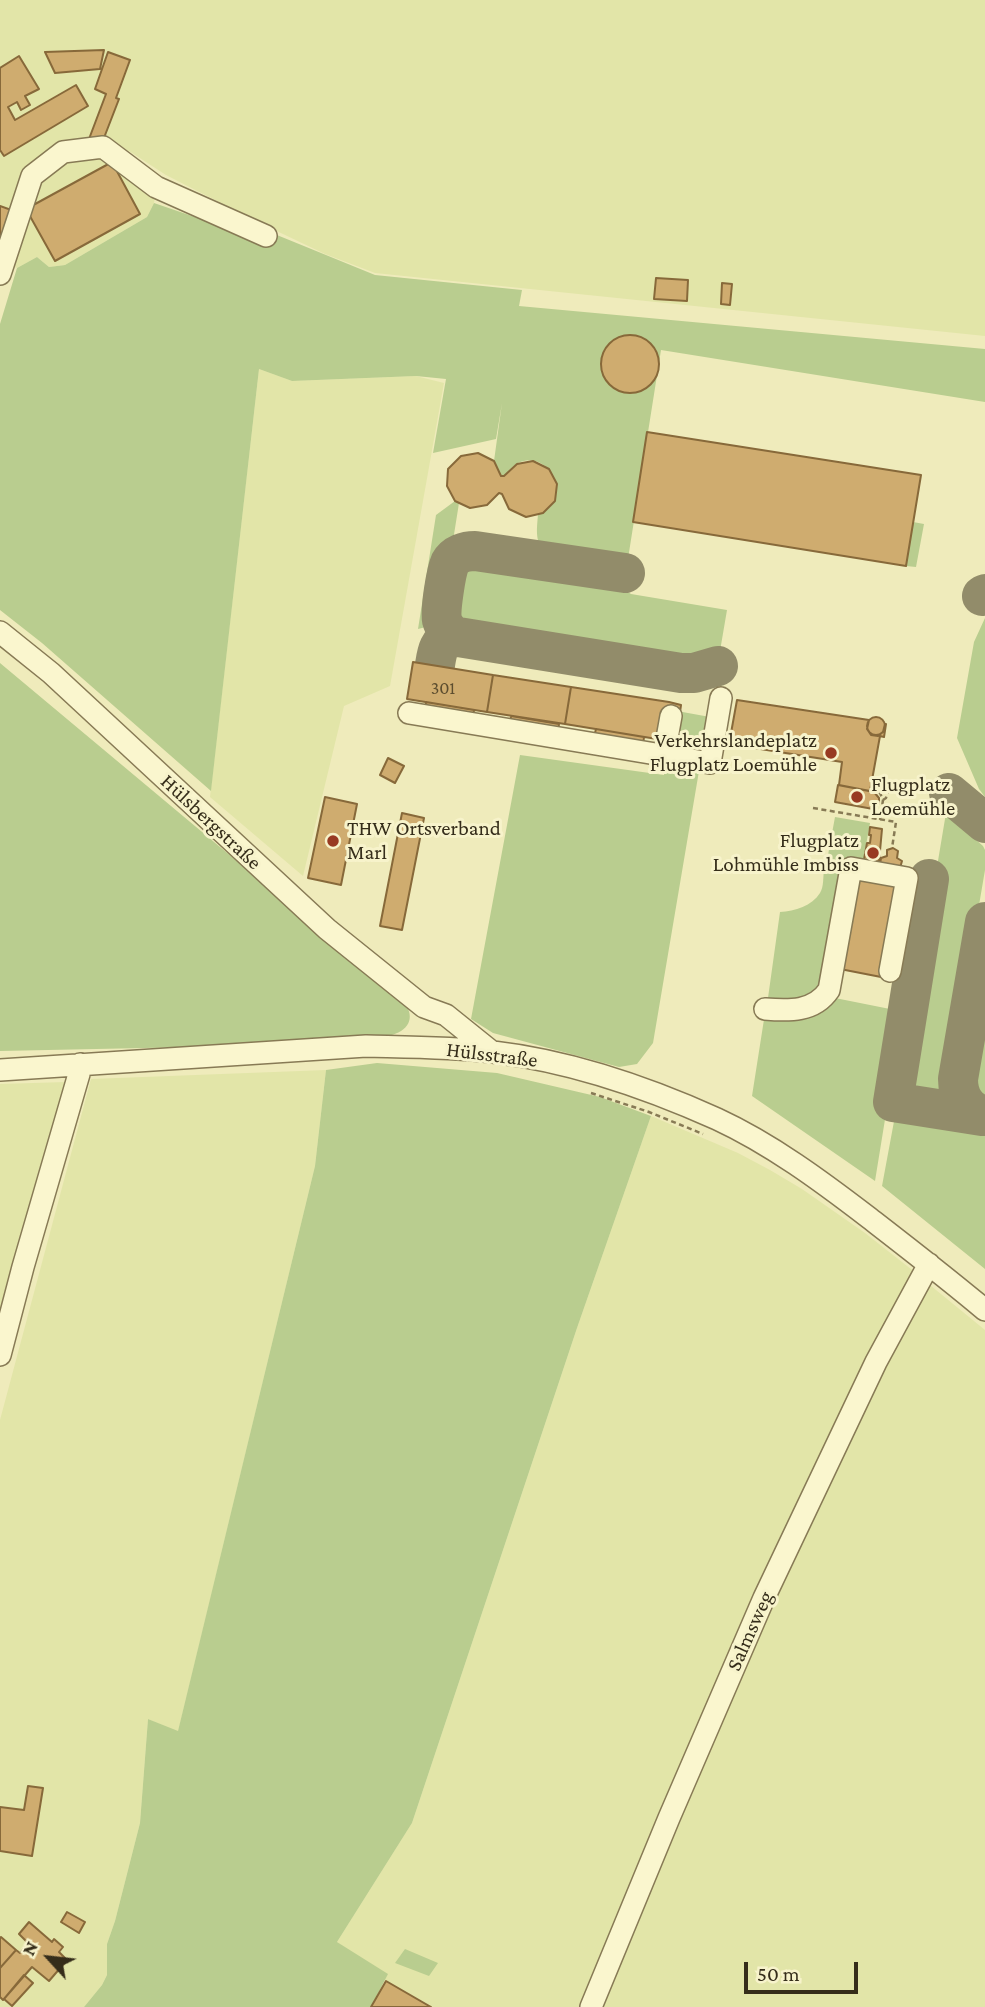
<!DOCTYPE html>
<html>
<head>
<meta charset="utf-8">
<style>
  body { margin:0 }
  #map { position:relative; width:985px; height:2007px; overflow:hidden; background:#efebbb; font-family:"Crimson Pro",serif }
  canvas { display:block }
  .north { position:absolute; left:14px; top:1923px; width:70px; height:70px; -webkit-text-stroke:5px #f7f3cb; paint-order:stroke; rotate:297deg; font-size:19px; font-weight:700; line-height:28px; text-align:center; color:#352d1a }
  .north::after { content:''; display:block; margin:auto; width:24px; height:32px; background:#352d1a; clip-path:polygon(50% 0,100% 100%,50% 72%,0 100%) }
  .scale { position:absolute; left:744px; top:1962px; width:114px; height:32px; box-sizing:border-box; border:4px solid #352d1a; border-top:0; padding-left:9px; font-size:21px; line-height:24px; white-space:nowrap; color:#352d1a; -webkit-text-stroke:5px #f7f3cb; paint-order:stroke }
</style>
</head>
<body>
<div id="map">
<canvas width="985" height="2007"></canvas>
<div class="north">N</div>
<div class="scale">50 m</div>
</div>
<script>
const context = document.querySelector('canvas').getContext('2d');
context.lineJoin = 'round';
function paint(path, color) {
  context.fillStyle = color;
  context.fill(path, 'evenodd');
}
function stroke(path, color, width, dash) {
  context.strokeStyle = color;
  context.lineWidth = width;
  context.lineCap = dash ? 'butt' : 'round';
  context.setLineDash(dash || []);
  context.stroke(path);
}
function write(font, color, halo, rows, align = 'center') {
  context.font = font + ' "Crimson Pro",serif';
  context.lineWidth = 6;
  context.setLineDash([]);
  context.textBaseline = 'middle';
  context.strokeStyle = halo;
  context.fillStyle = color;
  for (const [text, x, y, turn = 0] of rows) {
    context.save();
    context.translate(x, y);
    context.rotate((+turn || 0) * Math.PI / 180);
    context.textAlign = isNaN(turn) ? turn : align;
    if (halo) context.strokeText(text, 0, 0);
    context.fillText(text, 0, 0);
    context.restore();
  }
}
const farmland = new Path2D(`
  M0,0H985V336L375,273L325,254L262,224L166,175L129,151L123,162L156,187L154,203L147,217L65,265L49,267L37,257L17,268L4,263L0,274Z
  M259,369L292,381L416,376L444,383L390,686L344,706L303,876L210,797Z
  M326,1070L315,1166L178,1732L148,1719L140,1823L115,1921L107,1944V1975L102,1985L84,2007H0V1420L91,1079Z
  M66,1082L0,1323V1084Z
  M651,1116L738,1153L770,1170L802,1189L865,1233L916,1273L586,2007H371L386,1981L337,1942L412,1823L577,1328Z
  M925,1281L985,1330V2007H596L718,1716Z`);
const green = new Path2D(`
  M154,203L268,242L272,233L375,275L522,290L519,306L985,349V402L661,350L627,565L547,553C534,544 537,529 538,514C575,504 550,445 516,464C512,467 507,473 504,476H501L494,461L502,403L496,439L433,453L446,379L416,376L292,381L259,369L211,791L42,643L0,610V324L17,268L37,257L49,267L65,265L147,217Z
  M455,501L459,503L452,547C426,560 445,609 426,627L418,629L436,515Z
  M913,522L924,524L916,567L906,566Z
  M475,560L624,582L625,590L631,594L727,610L720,651L697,659L686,660L464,625C459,621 454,619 452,612C450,604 455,574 460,567C464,562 469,561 475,560Z
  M985,618V797L979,789L957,738L974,642Z
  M0,663L403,1000C415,1016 411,1029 392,1035L241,1046L0,1051Z
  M677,711L710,717L702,758L671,752Z
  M520,755L664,775L665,763L699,771L653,1043L637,1064L619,1067L493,1033L471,1019Z
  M946,813L983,846L985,850V870L947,1093C938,1105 920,1097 907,1095L903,1094L900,1088Z
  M835,817L870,823L863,862L826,866Z
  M848,866L821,994L767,1005L780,912C795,911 812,906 820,893C824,887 823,876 824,870Z
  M985,969V1104C971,1096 968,1084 968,1069Z
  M830,997L900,1011L901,1021L875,1181L752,1096L765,1013Z
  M377,1063L497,1073L600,1097L651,1116L577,1328L412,1823L337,1942L388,1974L371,2007H84L102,1985L107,1975V1944L115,1921L140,1823L148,1719L178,1731L315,1166L326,1070Z
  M901,1112L985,1126V1269L882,1186L895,1116L896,1114Z
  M405,1949L438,1963L429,1976L395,1963Z`);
const taxiway = new Path2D(`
  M982,596L985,594
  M456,637C449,633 444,628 442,620C440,610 446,572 450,563C455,554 465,551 475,551L625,573
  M435,665C437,652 438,642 452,636L681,673H694L718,666
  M949,793L985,823
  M929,879L893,1102L982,1116
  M985,922L958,1079C958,1098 967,1111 985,1116`);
const building = new Path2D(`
  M104,50L100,69L55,73L45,52Z
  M108,52L130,60L116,98L119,99L102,143L89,139L106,94L95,89Z
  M19,56L39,89L25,96L30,105L21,110L17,102L8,107L15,120L76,85L88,106L4,156L0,150V68Z
  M112,162L140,214L55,261L26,209Z
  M0,206L14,211L0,240Z
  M656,278L688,280L687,301L654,299Z
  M722,283L732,284L730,305L721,304Z
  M601 364a29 29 0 1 1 58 0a29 29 0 1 1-58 0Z
  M647,432L921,475L906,566L633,522Z
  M478,453L494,461L501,476H504L517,464L533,461L549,469L557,484L555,501L543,513L526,517L509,509L502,494L499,493L487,505L470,508L455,501L447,486L448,469L461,456Z
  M413,662L493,675L487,712L407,699Z
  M493,675L571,687L565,724L487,712Z
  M571,687L669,702L681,705L680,712L663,740L565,724Z
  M737,700L869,720L867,729L871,735L878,736L883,732L885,724H886L884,737L880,736L870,791L839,785L842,762L729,744Z
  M426,702L474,710L473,718L425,711Z
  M511,716L559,724L558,732L510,724Z
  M867 726a9 9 0 1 1 18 0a9 9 0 1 1-18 0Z
  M596,729L644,737L643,745L594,737Z
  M388,758L404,766L395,783L380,775Z
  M838,785L874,792L879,798V804L873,809L835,802Z
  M325,797L357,804L341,885L308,878Z
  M402,813L424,818L402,930L380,926Z
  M870,827L882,829L879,862L876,861L875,867L863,865L867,843H870L871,835H869Z
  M893,848L898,851L897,858L902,861L900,868L880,864L881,858L887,856V850Z
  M855,872L900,880L881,977L840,969Z
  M28,1786L43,1788L32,1856L0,1851V1807L24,1810Z
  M67,1912L85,1922L79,1933L61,1922Z
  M29,1922L52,1942L54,1939L63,1947L59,1952L67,1960L49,1981L32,1967L3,2000L0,1997V1968L16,1950L20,1953L28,1943L19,1934Z
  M1,1937L16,1950L0,1968V1938Z
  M24,1975L33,1983L12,2006L4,1999Z
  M386,1981L431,2007H371Z`);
const path = new Path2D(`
  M871,791L872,790L880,793L883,800L880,820
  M883,800L886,798L890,784
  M813,808L896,822L892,848
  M591,1093L649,1112L703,1134`);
const minor = new Path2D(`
  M0,274L32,176L63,152L103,147L156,187L266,236
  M0,632L51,673L327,929L424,1007L446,1015L492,1052
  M409,713L710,763L721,698
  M664,755L671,716
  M765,1009C789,1011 814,1012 829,990L851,868L907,878L890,971
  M0,1070L366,1046C408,1047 451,1047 493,1052C570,1061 646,1087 717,1119C771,1144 821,1181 868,1217C908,1248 947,1278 985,1310
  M0,1355L23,1267L79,1074L80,1064
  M591,2007L669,1818L764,1598L876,1362L929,1264`);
const markers = [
  [831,753,7,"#983a22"],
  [857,797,7,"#983a22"],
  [333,841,7,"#983a22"],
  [873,853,7,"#983a22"]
];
const numberNames = [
  ["301",443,688]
];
const poiNames = [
  ["Verkehrslandeplatz",817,741],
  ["Flugplatz Loemühle",817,765],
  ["Flugplatz",871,785,"left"],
  ["Loemühle",871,809,"left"],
  ["THW Ortsverband",347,829,"left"],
  ["Marl",347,853,"left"],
  ["Flugplatz",859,841],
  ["Lohmühle Imbiss",859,865]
];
const streetNames = [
  ["Hülsbergstraße",211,822,43],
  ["Hülsstraße",492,1055,7],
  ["Salmsweg",750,1631,-66]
];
paint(farmland, '#e2e5a8');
paint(green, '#b9cd8f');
stroke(taxiway, '#928c6a', 40);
paint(building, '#cfac6f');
stroke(building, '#87693a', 2);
stroke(minor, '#877a55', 24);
stroke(path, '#877a55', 2.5, [5, 3.5]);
stroke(minor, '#faf6ce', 21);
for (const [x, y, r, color] of markers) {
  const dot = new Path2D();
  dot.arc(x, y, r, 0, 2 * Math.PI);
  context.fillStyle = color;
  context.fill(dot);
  stroke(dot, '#f7f3cb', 2.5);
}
write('18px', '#5c4d2f', null, numberNames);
write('21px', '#352d1a', '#f7f3cb', poiNames, 'right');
write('21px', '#352d1a', '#f7f3cb', streetNames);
</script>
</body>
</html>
